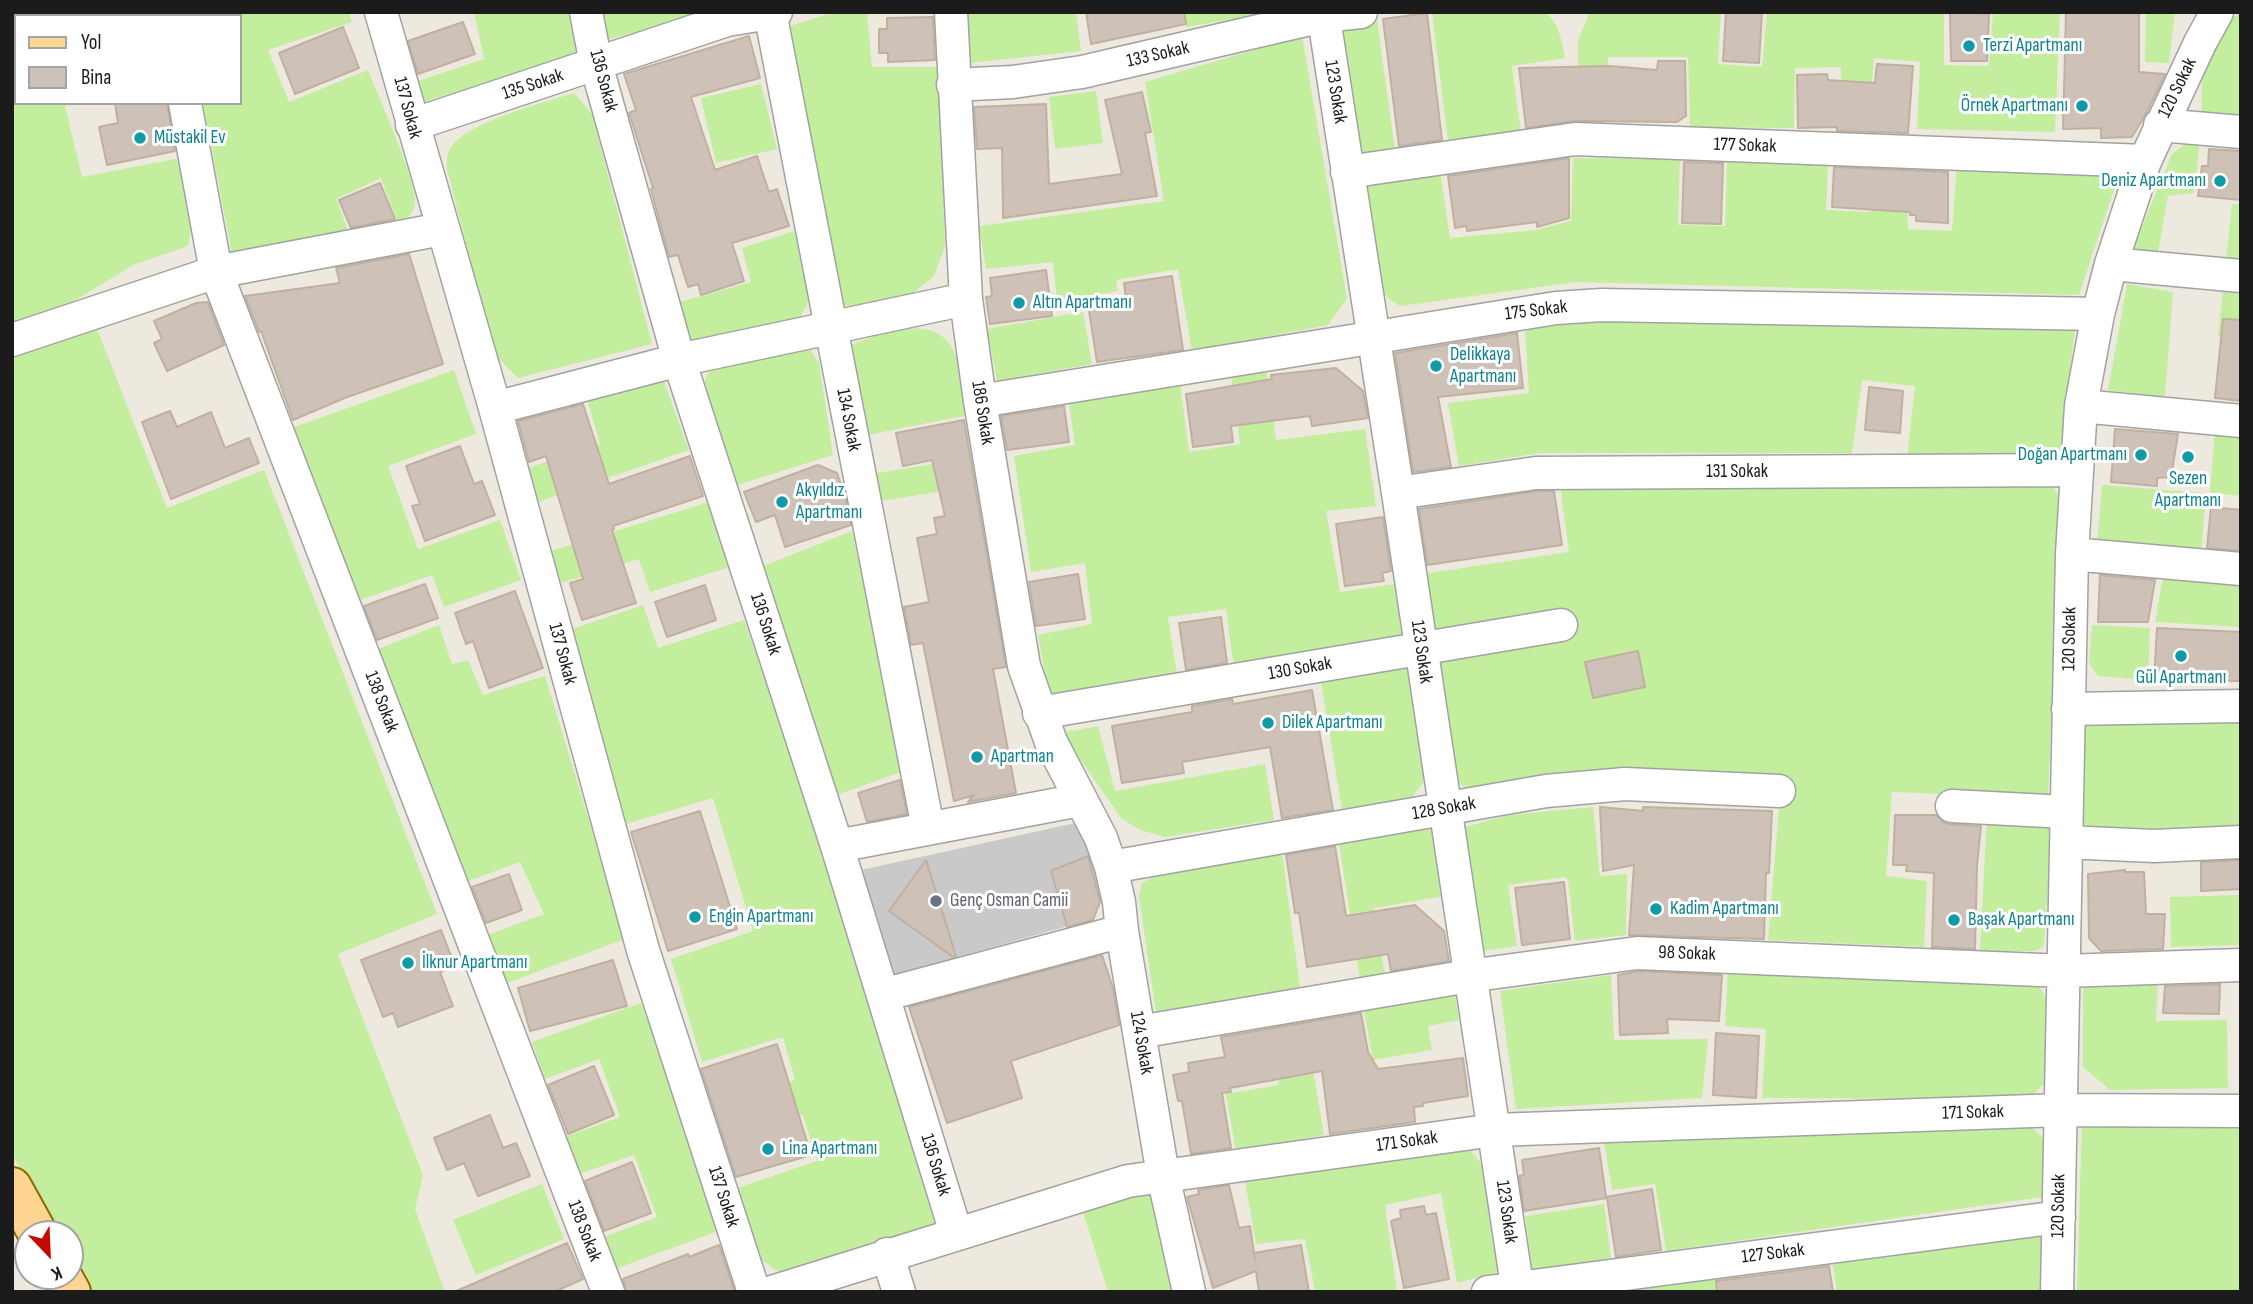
<!DOCTYPE html>
<html>
<head>
<meta charset="utf-8">
<style>
  body { margin:0 }
  #map { position:relative; width:2253px; height:1304px; overflow:hidden; background:#eee9df; font-family:"Sofia Sans Condensed",sans-serif }
  canvas { display:block }
  .frame { position:absolute; inset:0; border:14px solid #1b1b1b; pointer-events:none }
  .legend { position:absolute; left:14px; top:14px; width:228px; height:91px; box-sizing:border-box; background:#fff; border:2px solid #a4a4a4; margin:0; padding:9px 12px; list-style:none; font-size:21px; color:#1b1b1b }
  .legend li { display:flex; align-items:center; gap:14px; height:35px }
  .legend b { width:35px; border:2px solid #a4a4a4 }
  .north { position:absolute; left:14px; top:1220px; width:70px; height:70px; box-sizing:border-box; background:#fff; border:2px solid #a4a4a4; border-radius:50%; rotate:157deg; font-size:19px; font-weight:700; line-height:28px; text-align:center; color:#1b1b1b }
  .north::after { content:''; display:block; margin:auto; width:24px; height:32px; background:#c50800; clip-path:polygon(50% 0,100% 100%,50% 72%,0 100%) }
</style>
</head>
<body>
<div id="map">
<canvas width="2253" height="1304"></canvas>
<div class="frame"></div>
<ul class="legend">
<li><b style="height:9px;background:#ffd592"></b>Yol</li>
<li><b style="height:19px;background:#cec2b8"></b>Bina</li>
</ul>
<div class="north">K</div>
</div>
<script>
const context = document.querySelector('canvas').getContext('2d');
context.lineJoin = 'round';
function paint(path, color) {
  context.fillStyle = color;
  context.fill(path, 'evenodd');
}
function stroke(path, color, width, dash) {
  context.strokeStyle = color;
  context.lineWidth = width;
  context.lineCap = dash ? 'butt' : 'round';
  context.setLineDash(dash || []);
  context.stroke(path);
}
function write(font, color, halo, rows, align = 'center') {
  context.font = font + ' "Sofia Sans Condensed",sans-serif';
  context.lineWidth = 6;
  context.setLineDash([]);
  context.textBaseline = 'middle';
  context.strokeStyle = halo;
  context.fillStyle = color;
  for (const [text, x, y, turn = 0] of rows) {
    context.save();
    context.translate(x, y);
    context.rotate((+turn || 0) * Math.PI / 180);
    context.textAlign = isNaN(turn) ? turn : align;
    if (halo) context.strokeText(text, 0, 0);
    context.fillText(text, 0, 0);
    context.restore();
  }
}
const religious = new Path2D(`
  M1080,822L1104,892L1093,919L893,975L861,870Z`);
const grass = new Path2D(`
  M12,12H153L154,16H16V103H72L65,106L82,177L186,157L196,204L188,246L133,265L76,300L19,326L12,327Z
  M213,12H349L352,22L268,50L289,102L368,70C377,92 419,187 415,204C413,214 407,219 398,223L381,178L336,199L351,238L232,254L203,103H240V16H194Z
  M474,12H573L582,53L419,103L412,83L484,59Z
  M599,12H711L606,40Z
  M966,12H1076L1081,51L969,63Z
  M1184,12H1274L1186,27Z
  M1432,12H1545C1559,23 1562,41 1565,58L1512,66L1521,133L1448,142Z
  M1590,12H1721L1718,64L1762,67L1767,12H1944V65L1989,66L1993,12H2060L2055,132L1917,129L1920,62L1874,58L1868,129H1840L1841,67L1795,68L1794,128L1690,127L1688,57H1608L1606,123H1578V40Z
  M2146,12H2175L2169,63L2145,62Z
  M2241,12V117L2202,114C2202,104 2201,95 2202,85C2203,68 2225,19 2241,12Z
  M828,14H867L872,67H938L945,246L934,276L913,293L869,310L833,304L790,26Z
  M1377,20L1395,150L1359,154L1342,25Z
  M1302,36L1347,298L1328,325L1192,351L1178,269L1116,280L1118,291L1057,302L1053,262L986,269L979,226L1164,201L1145,82Z
  M761,84L777,149L716,163L701,98Z
  M1096,91L1103,143L1055,149L1049,97Z
  M574,93L592,114L652,344L518,378L494,354L447,169C447,165 446,158 448,153C459,123 544,103 574,93Z
  M2200,141L2194,193L2168,196L2158,252L2132,251L2172,154L2188,142Z
  M1573,158L1680,159L1678,225L1725,226L1727,160L1828,162L1826,210L1871,212L1877,159L1906,158L1908,229L1952,231L1957,164L2104,174L2115,187L2079,295L1576,282L1400,306L1382,294L1364,180L1440,171L1450,238L1536,230L1571,221Z
  M2232,204L2241,205V262L2226,261Z
  M794,231L811,296L800,318L788,327L692,342L683,330L673,304L751,282L742,248Z
  M2127,284L2173,292L2165,397L2108,390Z
  M2223,292L2241,294V338L2218,335Z
  M1083,312L1092,364L997,381L987,329Z
  M1614,321L2075,328L2059,460L1907,458L1915,386L1862,380L1852,453H1540L1459,466L1448,403L1529,393L1525,328Z
  M96,326L167,508L264,470L437,914L338,954L423,1175L415,1209L445,1292H89L70,1257V1234H57L12,1154V355Z
  M895,328C908,328 927,327 939,334C962,348 964,391 968,415L867,435L847,363L851,345Z
  M809,348L819,363L833,455L737,485L701,394L708,372Z
  M454,370L476,434L388,466L418,549L500,520L521,580L444,607L432,575L354,602L292,428Z
  M1266,371L1276,440L1365,429L1376,506L1326,511L1340,592L1395,584L1402,638L1234,668L1226,609L1168,617L1177,674L1049,696L1038,635L1092,624L1085,563L1031,572L1014,456L1075,445L1068,396L1180,383L1189,452L1240,444L1231,375Z
  M663,379L689,450L535,503L525,469L600,444L586,395Z
  M2215,429L2241,431V496L2210,493Z
  M976,457L980,485L881,501L877,473Z
  M1560,485H2052L2060,499L2048,798L1892,792L1886,876L1927,881L1924,947L1768,940L1781,784L1473,796L1450,774L1423,574L1569,552Z
  M2102,485L2206,493L2201,554L2097,546Z
  M709,502L730,567L650,592L639,559L561,583L551,551Z
  M852,531L904,771L837,795L761,567Z
  M2164,572L2241,583V627L2155,622Z
  M643,605L658,648L744,620L821,841L935,1225L793,1274L777,1271L762,1260L737,1188L817,1161L803,1115L724,1140L714,1109L795,1080L783,1037L702,1062L671,959L753,931L713,798L626,824L572,629Z
  M439,625L452,664L468,660L483,695L545,676L625,939L504,984L485,936L544,914L520,862L463,883L375,650Z
  M2092,625L2150,628L2148,680L2098,676L2089,663Z
  M1408,659L1426,779L1412,797L1342,810L1320,676Z
  M2241,715V826L2084,830L2081,719Z
  M1098,726L1115,791L1265,764L1274,820L1165,837L1140,830L1121,818L1062,733Z
  M1593,807L1600,876L1627,874L1626,935L1575,941L1568,880L1565,877L1508,885L1517,946L1482,951L1464,835L1465,827L1509,815Z
  M1987,815L2052,821L2044,946L2035,951H1980Z
  M1434,828L1445,896L1374,908L1385,975L1360,979L1339,843Z
  M1282,853L1300,987L1156,1012L1139,897L1142,883L1184,861Z
  M2241,895V945L2171,947L2170,897Z
  M1728,969L2037,984L2051,1005L2048,1080L2028,1099L1762,1098L1766,1029L1725,1026Z
  M1611,975L1614,1040L1708,1039L1702,1098L1516,1109L1500,991Z
  M2158,981L2156,1021L2227,1020L2228,1088L2110,1090L2083,1067V985Z
  M1455,995L1459,1020L1428,1026L1432,1050L1373,1060L1364,1011Z
  M641,1003L724,1229L615,1269L604,1237L657,1217L634,1155L579,1174L565,1137L620,1117L599,1059L545,1079L532,1042Z
  M1304,1017L1324,1135L1236,1151L1226,1094L1279,1085L1269,1023Z
  M2082,1121L2241,1126V1292H2077Z
  M2030,1125L2047,1143L2050,1185L2042,1197L1666,1251L1655,1184L1612,1190L1603,1136Z
  M1467,1147L1492,1176L1499,1272L1457,1283L1441,1193L1385,1205L1397,1291L1315,1292L1305,1239L1256,1244L1245,1181Z
  M542,1184L564,1239L476,1275L453,1220Z
  M1129,1192L1155,1197L1177,1292H1108L1083,1212Z
  M1604,1204L1611,1258L1532,1270L1525,1216Z
  M2042,1231V1292H1837L1832,1259Z
  M1738,1274L1742,1292H1622L1621,1286Z`);
const building = new Path2D(`
  M1086,12H1184L1186,24L1091,44Z
  M1726,12H1762L1759,63L1723,61Z
  M1950,12L1989,14L1987,61H1951Z
  M2066,12H2139V72L2165,74L2147,112L2132,137L2101,138V128L2063,129Z
  M1427,13L1442,140L1399,146L1383,19Z
  M933,17L935,60L888,62V53H879V29H887V18Z
  M463,22L475,54L418,74L408,41Z
  M343,27L359,68L295,94L279,53Z
  M749,36L760,78L691,97L715,170L757,156L769,192L777,189L789,226L732,243L744,281L701,295L698,284L688,287L678,255L669,257L651,189L653,188L629,113L636,110L624,74Z
  M1658,61H1685L1686,116L1677,122L1575,121L1526,128L1519,68L1610,66L1657,70Z
  M1877,64L1913,66L1908,133L1837,131V127L1798,128L1797,75L1827,74L1828,80L1875,83Z
  M1142,92L1151,132L1145,133L1157,196L1003,218L1002,148L977,149L974,107L1046,104L1049,184L1122,174L1105,100Z
  M115,103H167L175,151L107,165L99,127L118,123Z
  M2209,149L2241,151V200L2198,196L2202,166H2208Z
  M1569,158V218L1537,227V222L1467,231L1466,226L1455,228L1448,176Z
  M1684,162L1723,163L1721,224L1682,223Z
  M1834,167L1948,172V223L1916,221V215H1910V212L1832,207Z
  M380,183L395,219L351,228L339,200Z
  M409,254L443,364L347,397L293,420L261,331L259,332L245,296L340,283L336,268Z
  M1046,270L1052,316L990,324L986,297L992,296L990,278Z
  M1172,276L1183,350L1097,362L1088,304L1126,298L1124,283Z
  M208,302L224,345L167,371L154,343L162,339L154,321L196,303Z
  M2223,319L2241,320V401L2215,398Z
  M1517,333L1523,388L1438,397L1451,467L1413,472L1395,353Z
  M1336,368L1363,391L1368,418L1312,426L1310,416L1231,426L1233,442L1193,447L1186,394L1272,379L1271,375Z
  M1869,387L1903,391L1900,433L1865,430Z
  M583,404L609,484L690,456L703,496L613,526L614,529L612,530L636,603L582,620L570,583L583,579L546,456L529,462L518,421Z
  M1064,406L1069,442L1007,450L1001,416Z
  M170,411L177,427L211,412L225,448L249,438L259,463L171,499L142,422Z
  M964,420L1006,667L993,669L1016,793L968,802L974,795L954,801L923,643L911,645L904,607L929,602L917,538L937,534L934,518L945,516L932,460L903,466L896,433Z
  M2115,429L2178,434L2171,477L2157,478V486L2111,482Z
  M460,446L474,484L482,481L495,515L425,541L412,506L420,504L406,466Z
  M818,465L837,473L845,495L851,525L785,547L775,515L756,522L744,492Z
  M1537,491H1554L1562,545L1427,565L1419,509Z
  M2211,507L2241,510V551L2207,548Z
  M1383,517L1391,571L1382,573L1384,581L1345,586L1336,524Z
  M1078,574L1085,619L1036,626L1029,582Z
  M2100,575L2155,580L2148,622H2098Z
  M425,584L438,618L377,640L364,606Z
  M705,585L716,620L667,637L655,602Z
  M515,591L543,668L489,688L473,641L466,644L455,613Z
  M1221,617L1227,663L1186,670L1179,623Z
  M2157,628L2241,632V681L2154,680Z
  M1638,651L1645,687L1593,698L1585,662Z
  M1312,690L1333,810L1282,818L1270,747L1182,762L1184,773L1122,783L1112,726L1192,712V706L1232,699L1233,704Z
  M900,780L907,814L867,822L858,793Z
  M1600,807L1643,811V807L1772,811L1769,873H1766L1764,939L1629,935L1634,865L1603,871Z
  M700,811L737,929L668,951L631,832Z
  M1895,815H1936L1943,822L1950,824L1981,826L1977,866L1975,949L1932,947L1934,873L1906,871L1907,865H1893Z
  M1335,846L1346,916L1415,905L1444,931L1449,961L1391,971L1388,954L1307,967L1299,913H1295L1286,855Z
  M1088,856L1100,902L1093,920L1067,927L1051,871Z
  M926,860L956,956L953,957L889,911Z
  M2241,860V889L2201,891V862Z
  M2125,870V872H2144L2146,914H2165L2163,949L2101,951L2089,938L2088,874Z
  M509,874L522,910L486,923L472,887Z
  M1564,882L1570,939L1522,945L1515,888Z
  M441,930L455,966L440,972L453,1006L398,1027L393,1013L383,1017L361,960Z
  M1102,955L1113,988L1119,1025L1011,1061L1022,1098L947,1123L909,1007Z
  M613,960L627,1006L530,1031L518,988Z
  M1638,971L1722,975L1719,1021L1667,1019L1668,1033L1620,1035L1618,975Z
  M2220,984L2219,1014L2163,1013L2165,986Z
  M1361,1013L1368,1052L1378,1069L1463,1058L1468,1096L1423,1103V1106L1414,1107L1415,1122L1330,1134L1322,1071L1230,1088L1231,1092L1222,1093L1231,1148L1191,1154L1182,1101H1178L1173,1075L1189,1072L1188,1063L1225,1057L1221,1037Z
  M1716,1033L1759,1036L1756,1098L1713,1095Z
  M777,1044L811,1155L736,1177L701,1069Z
  M594,1066L614,1115L568,1134L548,1085Z
  M490,1115L503,1148L516,1143L530,1176L478,1196L464,1163L447,1170L434,1138Z
  M1599,1148L1606,1197L1652,1189L1661,1250L1616,1257L1607,1198L1524,1211L1519,1176L1524,1175L1522,1160Z
  M632,1162L651,1213L604,1231L585,1181Z
  M1229,1185L1239,1228L1250,1226L1255,1260L1254,1253L1301,1245L1309,1292H1259L1256,1271L1213,1288L1187,1197L1199,1194L1198,1190Z
  M1424,1206L1426,1215L1436,1213L1449,1279L1404,1288L1391,1221L1401,1218L1400,1210Z
  M567,1243L583,1279L554,1292H454Z
  M719,1245L735,1292H626L623,1279L688,1254L689,1257Z
  M1829,1266L1833,1292H1717L1716,1281Z`);
const minor = new Path2D(`
  M169,12L170,16
  M381,12L495,408L643,950L754,1292
  M586,12L596,64L679,360L837,846L956,1233
  M770,12L928,828
  M951,12L966,299L980,401L1024,666L1051,742L1101,838L1111,867L1119,902L1122,931L1163,1175L1189,1292
  M1323,12L1398,493L1518,1292
  M953,85L1013,82L1082,72L1323,16L1361,12
  M185,103L216,272L608,1292
  M412,125L727,20L776,12
  M2160,125L2241,132
  M1347,172L1575,139L2145,161
  M2111,264L2241,276
  M12,340L216,272L442,229
  M980,401L1556,308L1602,305L2098,314
  M2081,406L2241,421
  M495,408L679,360L966,299
  M1398,493L1536,473L2076,470
  M2072,554L2241,569
  M2068,709L2241,706
  M1039,713L1561,625
  M1952,806L2066,812
  M2066,842L2154,846L2241,842
  M837,846L1080,800
  M1111,867L1546,791L1625,784L1779,791
  M883,995L1122,931
  M1139,1032L1469,976L1637,953L2064,971L2241,965
  M887,1254L899,1292
  M772,1292L1128,1181L1494,1130L2061,1110L2241,1111
  M1488,1292L2059,1217
  M2057,1292L2072,554L2081,406L2098,314L2111,264L2145,161L2200,43L2217,12`);
const major = new Path2D(`
  M12,1187L38,1234
  M62,1276L71,1292`);
const markers = [
  [1969,46,7,"#0f9aa8"],
  [2082,106,7,"#0f9aa8"],
  [140,138,7,"#0f9aa8"],
  [2220,181,7,"#0f9aa8"],
  [1019,303,7,"#0f9aa8"],
  [1436,366,7,"#0f9aa8"],
  [2141,455,7,"#0f9aa8"],
  [2188,457,7,"#0f9aa8"],
  [782,502,7,"#0f9aa8"],
  [2181,656,7,"#0f9aa8"],
  [1268,723,7,"#0f9aa8"],
  [977,757,7,"#0f9aa8"],
  [936,901,7,"#6b7280"],
  [1656,909,7,"#0f9aa8"],
  [695,917,7,"#0f9aa8"],
  [1954,920,7,"#0f9aa8"],
  [408,963,7,"#0f9aa8"],
  [768,1149,7,"#0f9aa8"]
];
const cultureNames = [
  ["Terzi Apartmanı",1983,46],
  ["Örnek Apartmanı",2068,106,"right"],
  ["Müstakil Ev",154,138],
  ["Deniz Apartmanı",2206,181,"right"],
  ["Altın Apartmanı",1033,303],
  ["Delikkaya",1450,355],
  ["Apartmanı",1450,377],
  ["Doğan Apartmanı",2127,455,"right"],
  ["Sezen",2188,479,"center"],
  ["Apartmanı",2188,501,"center"],
  ["Akyıldız",796,491],
  ["Apartmanı",796,513],
  ["Gül Apartmanı",2181,678,"center"],
  ["Dilek Apartmanı",1282,723],
  ["Apartman",991,757],
  ["Kadim Apartmanı",1670,909],
  ["Engin Apartmanı",709,917],
  ["Başak Apartmanı",1968,920],
  ["İlknur Apartmanı",422,963],
  ["Lina Apartmanı",782,1149]
];
const streetNames = [
  ["133 Sokak",1158,55,-13],
  ["136 Sokak",603,81,75],
  ["135 Sokak",533,85,-18],
  ["120 Sokak",2178,88,-64],
  ["123 Sokak",1335,92,81],
  ["137 Sokak",407,108,75],
  ["177 Sokak",1745,146,2],
  ["175 Sokak",1536,311,-7],
  ["186 Sokak",982,413,81],
  ["134 Sokak",848,420,79],
  ["131 Sokak",1737,472],
  ["136 Sokak",765,624,72],
  ["120 Sokak",2070,639,-89],
  ["123 Sokak",1421,652,82],
  ["137 Sokak",562,654,75],
  ["130 Sokak",1300,669,-10],
  ["138 Sokak",381,702,69],
  ["128 Sokak",1444,809,-10],
  ["98 Sokak",1687,954,2],
  ["124 Sokak",1141,1043,80],
  ["171 Sokak",1973,1113,-2],
  ["171 Sokak",1407,1142,-8],
  ["136 Sokak",935,1165,73],
  ["137 Sokak",723,1197,72],
  ["120 Sokak",2059,1206,-89],
  ["123 Sokak",1506,1212,82],
  ["138 Sokak",584,1231,69],
  ["127 Sokak",1773,1254,-7]
];
const worshipNames = [
  ["Genç Osman Camii",950,901]
];
paint(religious, '#c9c9c9');
paint(grass, '#c2ee9e');
paint(building, '#cec2b8');
stroke(building, '#c1b0a0', 2);
stroke(minor, '#a2a2a2', 35);
stroke(major, '#916700', 42);
stroke(minor, '#fff', 32);
stroke(major, '#ffd592', 38);
for (const [x, y, r, color] of markers) {
  const dot = new Path2D();
  dot.arc(x, y, r, 0, 2 * Math.PI);
  context.fillStyle = color;
  context.fill(dot);
  stroke(dot, '#fff', 2.5);
}
write('19px', '#0d838f', '#fff', cultureNames, 'left');
write('19px', '#1b1b1b', '#fff', streetNames);
write('19px', '#5b616d', '#fff', worshipNames, 'left');
</script>
</body>
</html>
